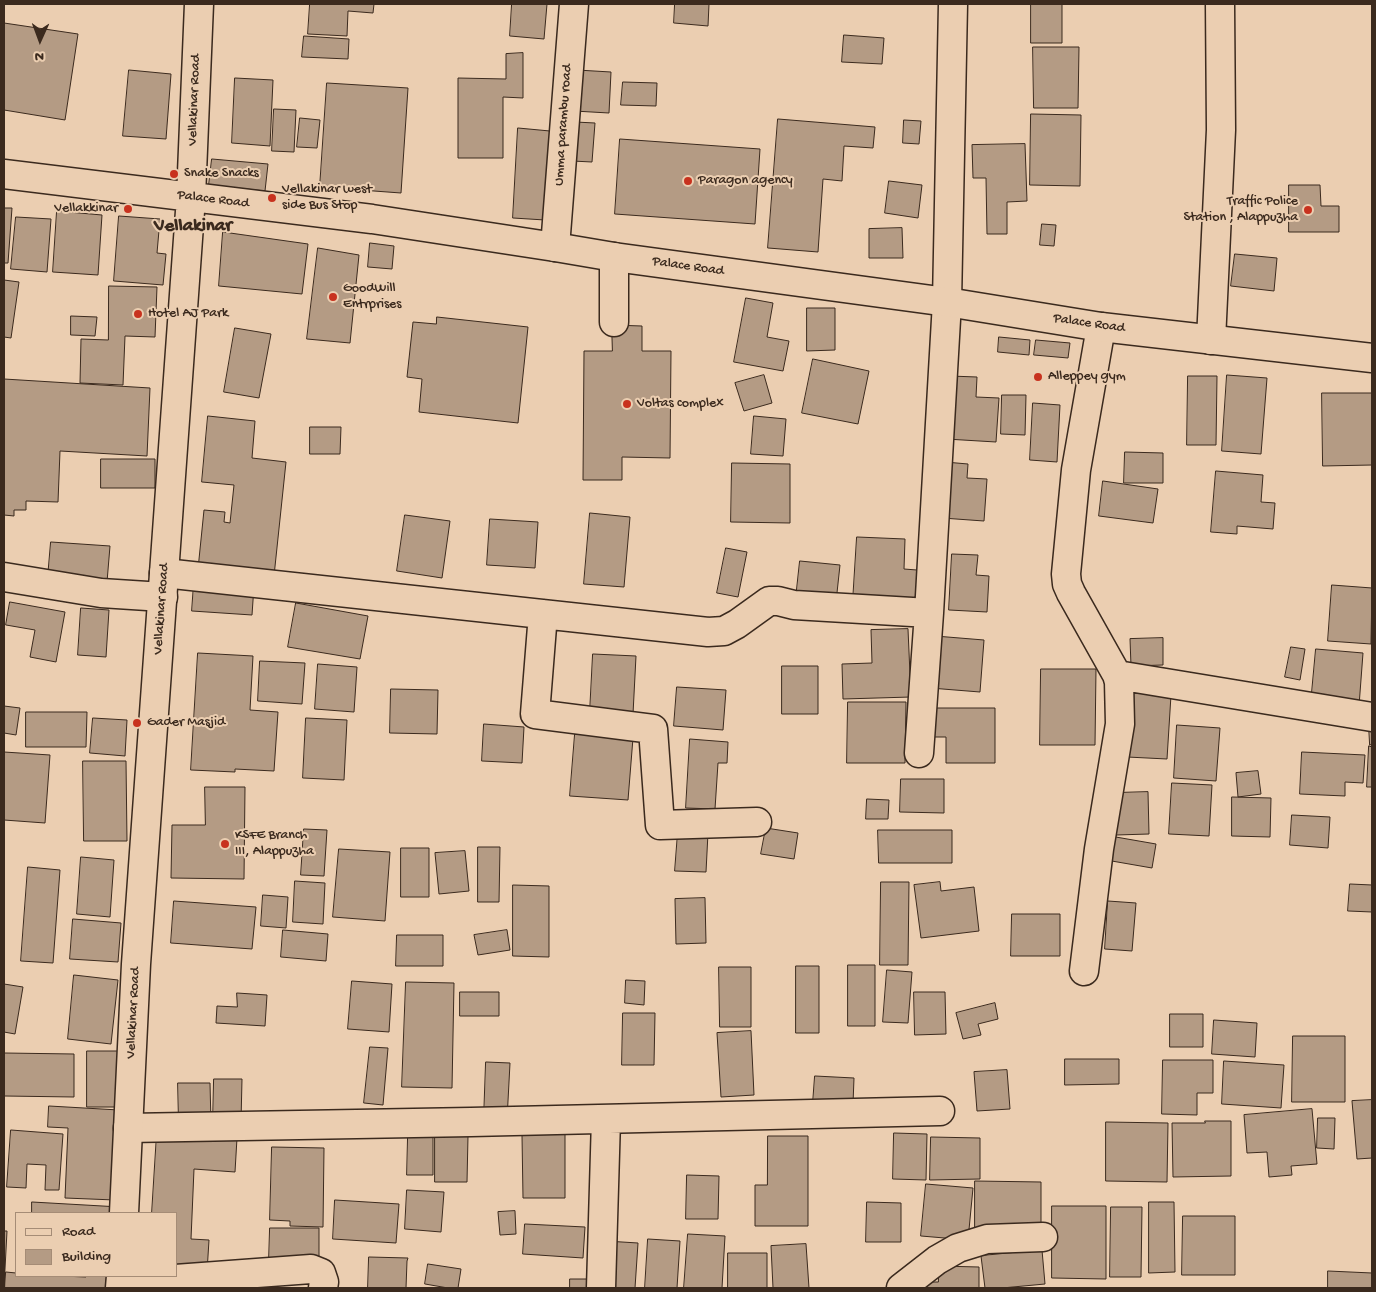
<!DOCTYPE html>
<html>
<head>
<meta charset="utf-8">
<style>
  body { margin:0 }
  #map { position:relative; width:1376px; height:1292px; overflow:hidden; background:#ebceb1; font-family:"Gochi Hand",sans-serif }
  canvas { display:block }
  .frame { position:absolute; inset:0; border:5px solid #3b2a1e; pointer-events:none }
  .legend { position:absolute; left:15px; top:1212px; width:162px; height:65px; box-sizing:border-box; background:#ebceb1; border:1px solid #a58c76; margin:0; padding:6px 9px; list-style:none; font-size:15px; color:#3b2a1e }
  .legend li { display:flex; align-items:center; gap:10px; height:25px }
  .legend b { width:25px; border:1px solid #a58c76 }
  .north { position:absolute; left:15px; top:15px; width:50px; height:50px; -webkit-text-stroke:4px #ebceb1; paint-order:stroke; rotate:182deg; font-size:14px; font-weight:700; line-height:20px; text-align:center; color:#3b2a1e }
  .north::after { content:''; display:block; margin:auto; width:18px; height:22px; background:#3b2a1e; clip-path:polygon(50% 0,100% 100%,50% 72%,0 100%) }
</style>
</head>
<body>
<div id="map">
<canvas width="1376" height="1292"></canvas>
<div class="frame"></div>
<ul class="legend">
<li><b style="height:6px;background:#ebceb1"></b>Road</li>
<li><b style="height:14px;background:#b49b84"></b>Building</li>
</ul>
<div class="north">N</div>
</div>
<script>
const context = document.querySelector('canvas').getContext('2d');
context.lineJoin = 'round';
function paint(path, color) {
  context.fillStyle = color;
  context.fill(path, 'evenodd');
}
function stroke(path, color, width, dash) {
  context.strokeStyle = color;
  context.lineWidth = width;
  context.lineCap = dash ? 'butt' : 'round';
  context.setLineDash(dash || []);
  context.stroke(path);
}
function write(font, color, halo, rows, align = 'center') {
  context.font = font + ' "Gochi Hand",sans-serif';
  context.lineWidth = 4;
  context.setLineDash([]);
  context.textBaseline = 'middle';
  context.strokeStyle = halo;
  context.fillStyle = color;
  for (const [text, x, y, turn = 0] of rows) {
    context.save();
    context.translate(x, y);
    context.rotate((+turn || 0) * Math.PI / 180);
    context.textAlign = isNaN(turn) ? turn : align;
    if (halo) context.strokeText(text, 0, 0);
    context.fillText(text, 0, 0);
    context.restore();
  }
}
const building = new Path2D(`
  M310,4H374L373,13L348,11L347,36L308,34Z
  M512,4H547L544,39L510,36Z
  M675,4H709L708,26L674,23Z
  M1031,4H1062V43H1031Z
  M4,23L78,34L65,120L4,110Z
  M844,35L884,38L882,64L842,62Z
  M304,36L349,39L348,59L302,57Z
  M1033,47H1079L1078,108H1034Z
  M523,53V98L503,97V158H458V78L506,79V54Z
  M129,70L171,74L166,139L123,136Z
  M577,70L611,72L609,113L574,111Z
  M235,78L273,80L270,146L232,143Z
  M623,82L657,83L656,106L621,105Z
  M327,83L408,88L401,193L320,187Z
  M274,109L296,110L294,152L272,151Z
  M1031,114L1081,115L1080,186L1030,185Z
  M300,118L320,120L317,148L297,147Z
  M778,119L875,127L873,148L844,146L842,181L823,179L818,252L768,248Z
  M904,120L921,121L919,144L903,143Z
  M575,122L595,123L592,162L572,161Z
  M518,128L550,131L545,220L513,218Z
  M620,139L760,149L755,224L615,214Z
  M1025,144L1027,201L1007,202V234H987L986,178H973L972,145Z
  M212,159L268,164L265,191L209,185Z
  M889,181L922,185L918,218L885,213Z
  M1289,185H1320L1321,206H1339V232H1289Z
  M4,208H12L8,263H4Z
  M57,211L102,215L98,275L53,272Z
  M119,216L160,219L157,253L166,254L163,285L114,281Z
  M16,217L51,219L47,272L11,269Z
  M1042,224L1056,225L1054,246L1040,245Z
  M902,228L903,258H869V229Z
  M223,232L308,244L302,294L219,286Z
  M370,243L394,246L392,269L368,267Z
  M318,248L359,255L350,343L307,339Z
  M1235,254L1277,258L1274,291L1231,286Z
  M4,280L19,282L11,338L4,337Z
  M109,286L157,287L155,337L125,336L123,385L80,383L81,339L108,340Z
  M746,298L773,303L767,337L789,341L783,371L734,362Z
  M807,308H835V350L807,351Z
  M71,316L97,317L95,336L71,335Z
  M437,317L528,327L518,423L419,412L422,379L407,377L413,322L436,324Z
  M612,325L642,326V351H671L670,458L622,457V480H583L584,351H612Z
  M235,328L271,334L259,398L224,392Z
  M999,337L1030,340L1029,355L998,352Z
  M1036,340L1070,343L1068,358L1034,355Z
  M813,359L869,371L858,424L802,413Z
  M764,375L772,403L744,411L735,383Z
  M1227,375L1267,378L1261,454L1222,451Z
  M950,376L977,377L976,397L999,398L996,442L946,439Z
  M1188,376H1217L1216,445H1187Z
  M4,379L150,388L147,456L60,451L58,502L26,501V510H14V516L4,515Z
  M1322,393H1372V465L1323,466Z
  M1002,395H1026L1025,435L1001,434Z
  M1033,403L1060,405L1057,462L1030,460Z
  M208,416L255,421L252,458L286,462L274,576L198,569L204,510L225,512L224,522L230,523L234,485L202,482Z
  M754,416L786,419L783,456L751,454Z
  M310,427H341L340,454H310Z
  M1125,452L1163,453V483H1124Z
  M101,459H155V488H101Z
  M945,462L968,464L967,478L987,479L984,521L942,518Z
  M732,463L790,464V523L731,522Z
  M1216,471L1263,475L1261,502L1275,503L1273,529L1237,526V534L1211,532Z
  M1103,481L1158,489L1153,523L1099,516Z
  M590,513L630,517L624,587L584,584Z
  M405,515L450,521L442,578L397,571Z
  M490,519L538,522L535,568L487,565Z
  M857,537L905,539L904,569L917,570L916,604L853,601Z
  M51,542L110,546L107,582L48,577Z
  M726,548L747,552L738,597L717,593Z
  M952,554L978,555L976,575L989,576L987,612L949,610Z
  M800,561L840,565L836,602L796,598Z
  M194,583L254,586L252,615L192,611Z
  M1332,585L1372,588L1371,644L1328,641Z
  M10,602L65,612L56,662L30,657L35,630L6,625Z
  M296,603L368,616L360,659L288,647Z
  M81,608L109,610L106,657L78,655Z
  M908,629L911,697L843,699L842,664L872,663L871,630Z
  M935,636L984,640L980,692L930,688Z
  M1163,638V665L1131,666L1130,639Z
  M1291,647L1305,649L1300,680L1285,677Z
  M1316,649L1363,653L1359,706L1311,703Z
  M198,653L253,656L250,710L278,712L274,771L235,769V772L191,770Z
  M593,654L636,656L633,714L590,712Z
  M260,661L305,663L302,704L258,701Z
  M318,664L357,667L354,712L315,709Z
  M782,666H818V714H782Z
  M1041,669H1096L1095,745H1040Z
  M677,687L726,690L723,730L674,726Z
  M391,689L438,690L437,734L390,733Z
  M1131,693L1171,695L1167,759L1127,757Z
  M848,702H906L905,763H847Z
  M4,706L20,708L16,735L4,733Z
  M931,708H995V763H946V737H931Z
  M26,712H87L86,747H26Z
  M93,718L127,720L125,756L90,753Z
  M306,718L347,720L344,780L303,778Z
  M484,724L524,727L522,763L482,761Z
  M1177,725L1220,728L1216,781L1174,778Z
  M1369,726H1372V744L1370,745Z
  M575,734L633,738L628,800L570,796Z
  M690,739L728,742L727,763H718L715,809L686,808Z
  M1369,746L1372,747V787H1367Z
  M4,752L50,755L45,823L4,820Z
  M1302,752L1365,755L1363,783L1345,782V796L1300,794Z
  M83,761H126L127,841H84Z
  M1258,771L1261,794L1238,797L1236,773Z
  M901,779H944V813L900,812Z
  M1172,783L1212,785L1209,836L1169,834Z
  M205,787H245L244,879L171,878L172,825H205Z
  M1148,792L1149,834L1116,835L1115,793Z
  M1232,797L1271,798L1270,837L1232,836Z
  M867,799L889,800L888,819H866Z
  M1292,815L1330,817L1328,848L1290,845Z
  M766,828L798,833L794,859L761,854Z
  M304,829L327,830L324,876L301,875Z
  M878,830H952V863H879Z
  M678,832L708,833L706,872L675,871Z
  M1110,836L1156,844L1152,868L1106,860Z
  M478,847H500L499,902H478Z
  M401,848H429V897H401Z
  M339,849L390,852L385,921L333,917Z
  M465,851L469,891L439,894L435,853Z
  M81,857L114,860L110,917L77,914Z
  M28,867L60,870L53,963L21,961Z
  M295,881L325,883L323,924L293,922Z
  M881,882H909L908,965H880Z
  M940,882L941,891L974,887L979,931L921,938L914,885Z
  M1350,884L1372,885V912L1348,911Z
  M513,885L549,886V957L513,956Z
  M263,895L288,897L286,928L261,926Z
  M705,898L706,943L676,944L675,899Z
  M174,901L256,907L252,949L171,943Z
  M1108,901L1136,903L1132,951L1105,949Z
  M1012,914H1060V956H1011Z
  M73,919L121,923L118,962L70,959Z
  M283,930L328,934L326,961L281,957Z
  M507,930L510,950L478,955L474,935Z
  M397,935H443V966H396Z
  M848,965H875V1026H848Z
  M796,966H819V1033H796Z
  M719,967H751V1027H720Z
  M887,970L912,972L908,1023L883,1022Z
  M74,975L118,980L111,1044L68,1039Z
  M626,980L645,981L644,1005L625,1003Z
  M352,981L392,984L389,1032L348,1029Z
  M406,982L454,983L452,1088L402,1087Z
  M4,984L23,987L15,1034L4,1032Z
  M460,992H499V1016H460Z
  M914,992H945L946,1034L915,1035Z
  M237,993L267,995L265,1026L216,1023L217,1006L237,1007Z
  M995,1003L998,1019L978,1024L981,1035L963,1039L956,1013Z
  M623,1013H655L654,1065H622Z
  M1170,1014H1203V1047H1170Z
  M1214,1020L1257,1023L1255,1057L1212,1054Z
  M751,1031L754,1095L721,1097L717,1033Z
  M1293,1036H1345V1102H1292Z
  M370,1047L388,1048L383,1105L364,1103Z
  M87,1051H119V1107H87Z
  M4,1053L74,1054V1097L4,1096Z
  M1065,1059H1119V1084L1065,1085Z
  M1163,1060H1213V1093H1197V1115L1162,1114Z
  M1224,1061L1284,1065L1281,1108L1222,1104Z
  M486,1062L510,1063L507,1120L484,1118Z
  M1007,1070L1010,1109L977,1111L974,1072Z
  M815,1076L854,1078L853,1104L813,1103Z
  M214,1079H242L241,1122H213Z
  M178,1083H210L211,1123L179,1124Z
  M1372,1100V1158L1357,1159L1352,1101Z
  M49,1106L119,1110L115,1200L65,1198L68,1128L48,1127Z
  M1312,1109L1317,1164L1291,1166L1292,1175L1269,1177L1267,1152L1247,1153L1244,1115Z
  M1318,1118H1335L1334,1149L1317,1148Z
  M1205,1121H1231V1176L1173,1177L1172,1123H1205Z
  M1106,1122L1168,1123L1167,1182L1106,1181Z
  M11,1130L63,1134L59,1190H45L46,1165L27,1164L26,1188L7,1187Z
  M157,1133L237,1138L235,1172L194,1169L191,1239L209,1240L207,1272L176,1270V1213H152Z
  M894,1133L927,1134L926,1180L893,1179Z
  M565,1134V1198H523L522,1135Z
  M408,1136H433V1175H407Z
  M435,1136H468L467,1182H435Z
  M768,1136H808V1226H755V1185H767Z
  M931,1137L980,1138V1179L930,1180Z
  M272,1147L324,1148L323,1227L290,1226V1221L270,1220Z
  M687,1175L719,1176L718,1219H686Z
  M975,1181L1041,1182V1229L975,1228Z
  M926,1184L973,1188L968,1240L921,1236Z
  M407,1190L444,1192L441,1232L405,1229Z
  M335,1200L399,1204L396,1243L333,1239Z
  M32,1202L120,1207L119,1213H32Z
  M867,1202L901,1203V1242H866Z
  M1149,1202H1174L1175,1272L1149,1273Z
  M1052,1206H1106V1279L1052,1278Z
  M1111,1207H1142L1141,1277H1110Z
  M515,1211L516,1234L500,1235L498,1212Z
  M1183,1216H1235V1275H1182Z
  M525,1224L585,1227L583,1258L523,1254Z
  M270,1228H319V1260H269Z
  M4,1231H7L4,1288Z
  M688,1234L725,1236L722,1288H684Z
  M648,1239L680,1241L677,1288H645Z
  M606,1241L638,1243L635,1288H603Z
  M806,1244L809,1288H773L771,1246Z
  M1042,1250L1045,1284L1002,1288H985L981,1256Z
  M728,1253H767V1288H728Z
  M369,1257L408,1258L407,1261L406,1288H368Z
  M428,1264L461,1269L458,1288H448L425,1284Z
  M939,1266L979,1267V1288H927V1282H938Z
  M1328,1271L1372,1273V1288H1328Z
  M6,1272L16,1273V1276H62L86,1277L87,1276H115L114,1288H5Z
  M570,1279H594V1288H570Z`);
const minor = new Path2D(`
  M555,247L574,4
  M614,257V322
  M1211,340L1221,130L1220,4
  M164,573L708,632L724,631L737,624L769,601H778L794,605L929,613
  M4,577L101,593L163,597
  M543,614L535,714L653,729L660,825L757,822
  M1117,675L1372,717
  M919,753L929,613L947,302L953,4
  M1084,971L1099,849L1120,724L1119,682L1117,675L1071,593L1067,584L1066,574L1076,470L1101,327
  M128,1128L471,1122L940,1111
  M121,1283L311,1269L321,1273L324,1282L323,1288
  M601,1288L606,1119
  M901,1288L937,1260L958,1248L987,1239L1043,1237`);
const secondary = new Path2D(`
  M4,174L372,219L555,247L614,257L947,302L1101,327L1372,358
  M124,1213L136,964L191,197L199,4
  M120,1288L121,1276`);
const markers = [
  [174,174,5,"#c8321e"],
  [688,181,5,"#c8321e"],
  [272,198,5,"#c8321e"],
  [128,209,5,"#c8321e"],
  [1308,210,5,"#c8321e"],
  [333,297,5,"#c8321e"],
  [138,314,5,"#c8321e"],
  [1038,377,5,"#c8321e"],
  [627,404,5,"#c8321e"],
  [137,723,5,"#c8321e"],
  [225,844,5,"#c8321e"]
];
const streetNames = [
  ["Vellakinar Road",195,100,-88],
  ["Umma parambu road",564,125,-86],
  ["Palace Road",213,200,7],
  ["Palace Road",688,267,8],
  ["Palace Road",1089,324,8],
  ["Vellakinar Road",162,609,-86],
  ["Vellakinar Road",134,1013,-87]
];
const poiNames = [
  ["Snake Snacks",184,174],
  ["Paragon agency",698,181],
  ["Vellakinar west",282,190],
  ["side Bus Stop",282,206],
  ["Traffic Police",1298,202,"right"],
  ["Station , Alappuzha",1298,218,"right"],
  ["Vellakkinar",118,209,"right"],
  ["GoodWill",343,289],
  ["Entrprises",343,305],
  ["Hotel AJ Park",148,314],
  ["Alleppey gym",1048,377],
  ["Voltas complex",637,404],
  ["Gader Masjid",147,723],
  ["KSFE Branch",235,836],
  ["III, Alappuzha",235,852]
];
const districtNames = [
  ["Vellakinar",193,227]
];
paint(building, '#b49b84');
stroke(building, '#3b2a1e', 1);
stroke(minor, '#3b2a1e', 31);
stroke(secondary, '#3b2a1e', 31);
stroke(minor, '#ebceb1', 28);
stroke(secondary, '#ebceb1', 28);
for (const [x, y, r, color] of markers) {
  const dot = new Path2D();
  dot.arc(x, y, r, 0, 2 * Math.PI);
  context.fillStyle = color;
  context.fill(dot);
  stroke(dot, '#ebceb1', 2);
}
write('14px', '#3b2a1e', '#ebceb1', streetNames);
write('14px', '#3b2a1e', '#ebceb1', poiNames, 'left');
write('bold 19px', '#3b2a1e', '#ebceb1', districtNames);
</script>
</body>
</html>
